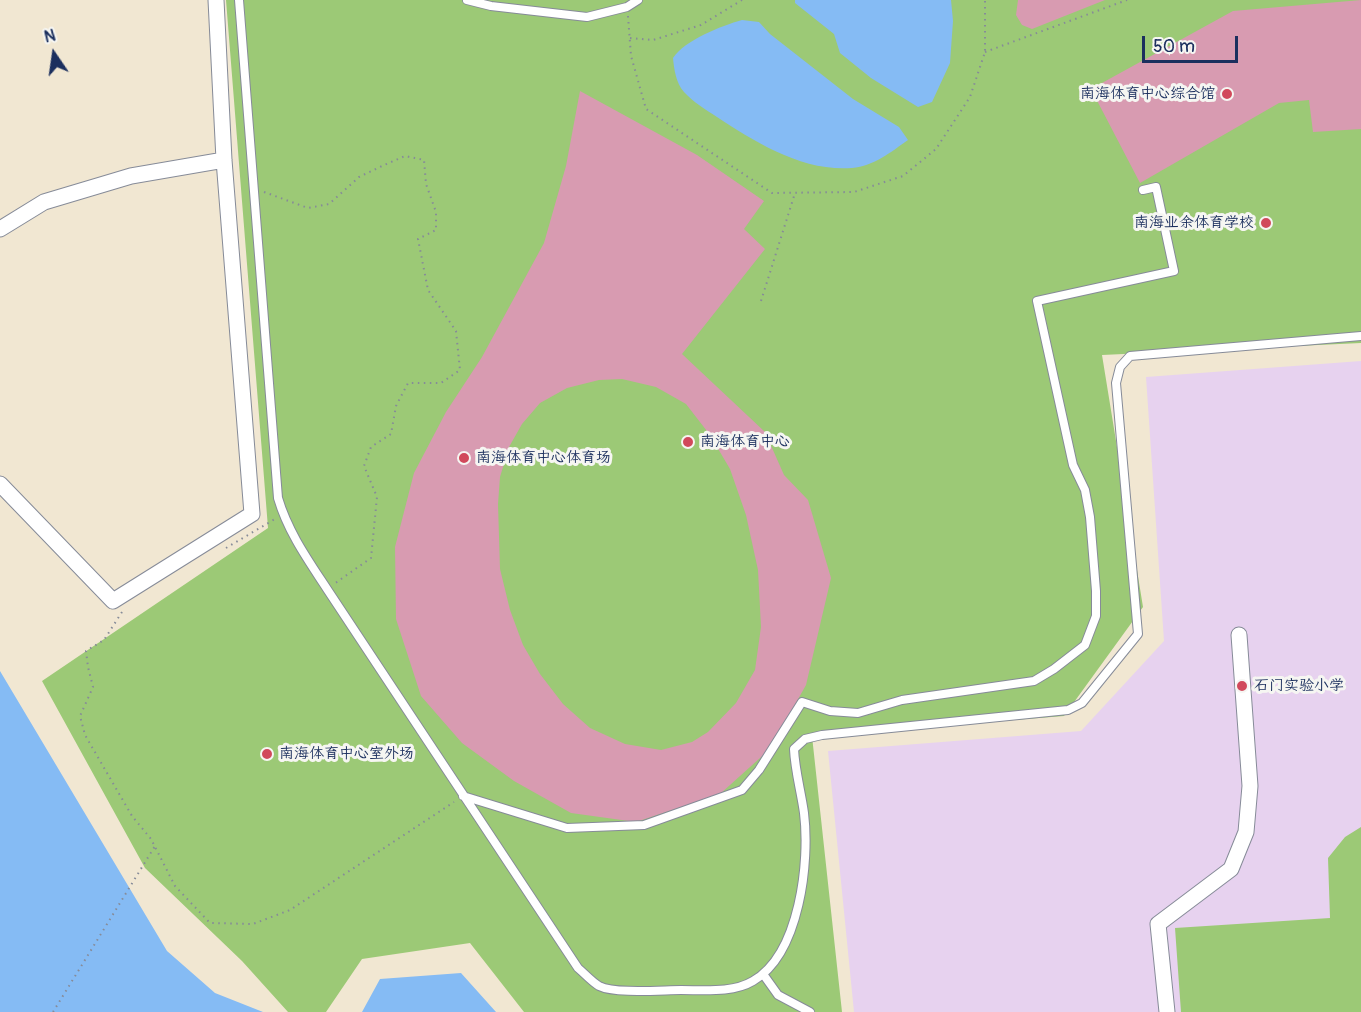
<!DOCTYPE html>
<html>
<head>
<meta charset="utf-8">
<style>
  body { margin:0 }
  #map { position:relative; width:1361px; height:1012px; overflow:hidden; background:#f1e7d2; font-family:Pangolin,sans-serif }
  canvas { display:block }
  .north { position:absolute; left:24px; top:24px; width:60px; height:60px; -webkit-text-stroke:4px #f6f6f2; paint-order:stroke; rotate:347deg; font-size:16px; font-weight:700; line-height:24px; text-align:center; color:#1b2f5e }
  .north::after { content:''; display:block; margin:auto; width:21px; height:27px; background:#1b2f5e; clip-path:polygon(50% 0,100% 100%,50% 72%,0 100%) }
  .scale { position:absolute; left:1142px; top:36px; width:96px; height:27px; box-sizing:border-box; border:3px solid #1b2f5e; border-top:0; padding-left:8px; font-size:18px; line-height:21px; white-space:nowrap; color:#1b2f5e; -webkit-text-stroke:4px #f6f6f2; paint-order:stroke }
</style>
</head>
<body>
<div id="map">
<canvas width="1361" height="1012"></canvas>
<div class="north">N</div>
<div class="scale">50 m</div>
</div>
<script>
const context = document.querySelector('canvas').getContext('2d');
context.lineJoin = 'round';
function paint(path, color) {
  context.fillStyle = color;
  context.fill(path, 'evenodd');
}
function stroke(path, color, width, dash) {
  context.strokeStyle = color;
  context.lineWidth = width;
  context.lineCap = dash ? 'butt' : 'round';
  context.setLineDash(dash || []);
  context.stroke(path);
}
function write(font, color, halo, rows, align = 'center') {
  context.font = font + ' Pangolin,"LXGW WenKai TC",sans-serif';
  context.lineWidth = 6;
  context.setLineDash([]);
  context.textBaseline = 'middle';
  context.strokeStyle = halo;
  context.fillStyle = color;
  for (const [text, x, y, turn = 0] of rows) {
    context.save();
    context.translate(x, y);
    context.rotate((+turn || 0) * Math.PI / 180);
    context.textAlign = isNaN(turn) ? turn : align;
    if (halo) context.strokeText(text, 0, 0);
    context.fillText(text, 0, 0);
    context.restore();
  }
}
const built = new Path2D(`
  M1361,361V1012H854L828,751L1081,731L1164,641L1146,377Z`);
const green = new Path2D(`
  M226,0H1361V343L1102,355L1143,607L1064,716L812,736L842,1012H524L470,943L362,959L326,1012H288L242,961L145,868L42,681L268,528Z
  M1361,827V1012H1181L1175,928L1330,918L1328,858L1345,837Z`);
const water = new Path2D(`
  M795,0H951L953,21L950,63L932,102L918,107L871,78L840,53L834,34L795,3Z
  M742,20L759,22L770,34L853,99L899,127L908,140C891,152 874,166 852,168C803,172 755,142 717,117C705,109 693,102 684,92C676,83 674,69 673,58C685,40 721,26 742,20Z
  M0,671L167,951L215,993L263,1012H0Z
  M461,973L496,1012H362L380,979Z`);
const building = new Path2D(`
  M1018,0H1105L1032,29L1022,25L1016,15Z
  M1361,0V129L1313,132L1309,100L1279,103L1140,183L1091,89L1233,11Z
  M580,91L697,155L764,201L744,229L765,249L682,354L765,432L784,475L808,500L831,578L806,685L770,749L720,794L636,822L571,813L514,781L462,743L421,696L396,619L395,547L414,473L446,412L482,357L544,243L566,166ZM622,379L656,387L686,404L710,435L730,469L746,515L758,570L761,627L755,670L736,703L708,732L692,742L661,750L625,744L590,728L563,704L540,674L523,645L510,610L500,569L498,504L500,477L509,447L522,424L540,403L567,388L599,380Z`);
const path = new Path2D(`
  M628,16L631,56L646,109L772,193L854,192L903,176L936,149L970,97L985,52V0
  M630,38L653,40L701,25L742,0
  M985,52L1127,0
  M264,192L308,208L329,204L359,177L382,166L405,156L424,160L426,184L436,212V230L418,239L428,290L456,331L460,370L441,383H408L396,406L391,434L371,447L364,466L377,497L371,558L334,584
  M761,301L795,193
  M226,548L275,519
  M122,612L104,640L86,651L88,667L93,687L80,716L85,735L132,816L151,839L175,886L210,923L253,924L290,910L454,802
  M53,1012L155,846`);
const service = new Path2D(`
  M239,0L278,498C288,532 308,560 327,589L578,968C585,974 592,982 599,986C615,994 662,990 681,990C705,990 733,993 753,981C800,954 810,861 804,813C801,791 795,771 794,749L805,739L822,735L1068,710L1082,703L1138,634L1116,383L1120,367L1130,356L1361,336
  M467,0L491,6L587,17L627,7L638,0
  M463,796L567,828L644,825L742,790L759,770L802,702L830,711L858,713L902,700L1034,681L1054,669L1085,645L1096,616V591L1090,517L1085,490L1073,465L1037,301L1174,271L1156,187L1143,190
  M763,974L778,995L810,1012`);
const minor = new Path2D(`
  M0,229L44,202L131,176L224,160
  M0,484L113,601L252,514L224,160L216,0
  M1167,1012L1158,924L1231,869L1246,832L1250,786L1239,635`);
const markers = [
  [1227,94,6,"#d1495b"],
  [1266,223,6,"#d1495b"],
  [688,442,6,"#d1495b"],
  [464,458,6,"#d1495b"],
  [1242,686,6,"#d1495b"],
  [267,754,6,"#d1495b"]
];
const poiNames = [
  ["南海体育中心综合馆",1215,94,"right"],
  ["南海业余体育学校",1254,223,"right"],
  ["南海体育中心",700,442],
  ["南海体育中心体育场",476,458],
  ["石门实验小学",1254,686],
  ["南海体育中心室外场",279,754]
];
paint(built, '#e7d2ef');
paint(green, '#9cc976');
paint(water, '#85bbf4');
paint(building, '#d89bb1');
stroke(service, '#868b98', 10);
stroke(minor, '#868b98', 17);
stroke(path, '#868b98', 2, [1.5, 4.5]);
stroke(service, '#fff', 8);
stroke(minor, '#fff', 15);
for (const [x, y, r, color] of markers) {
  const dot = new Path2D();
  dot.arc(x, y, r, 0, 2 * Math.PI);
  context.fillStyle = color;
  context.fill(dot);
  stroke(dot, '#f6f6f2', 2);
}
write('15px', '#1b2f5e', '#f6f6f2', poiNames, 'left');
</script>
</body>
</html>
